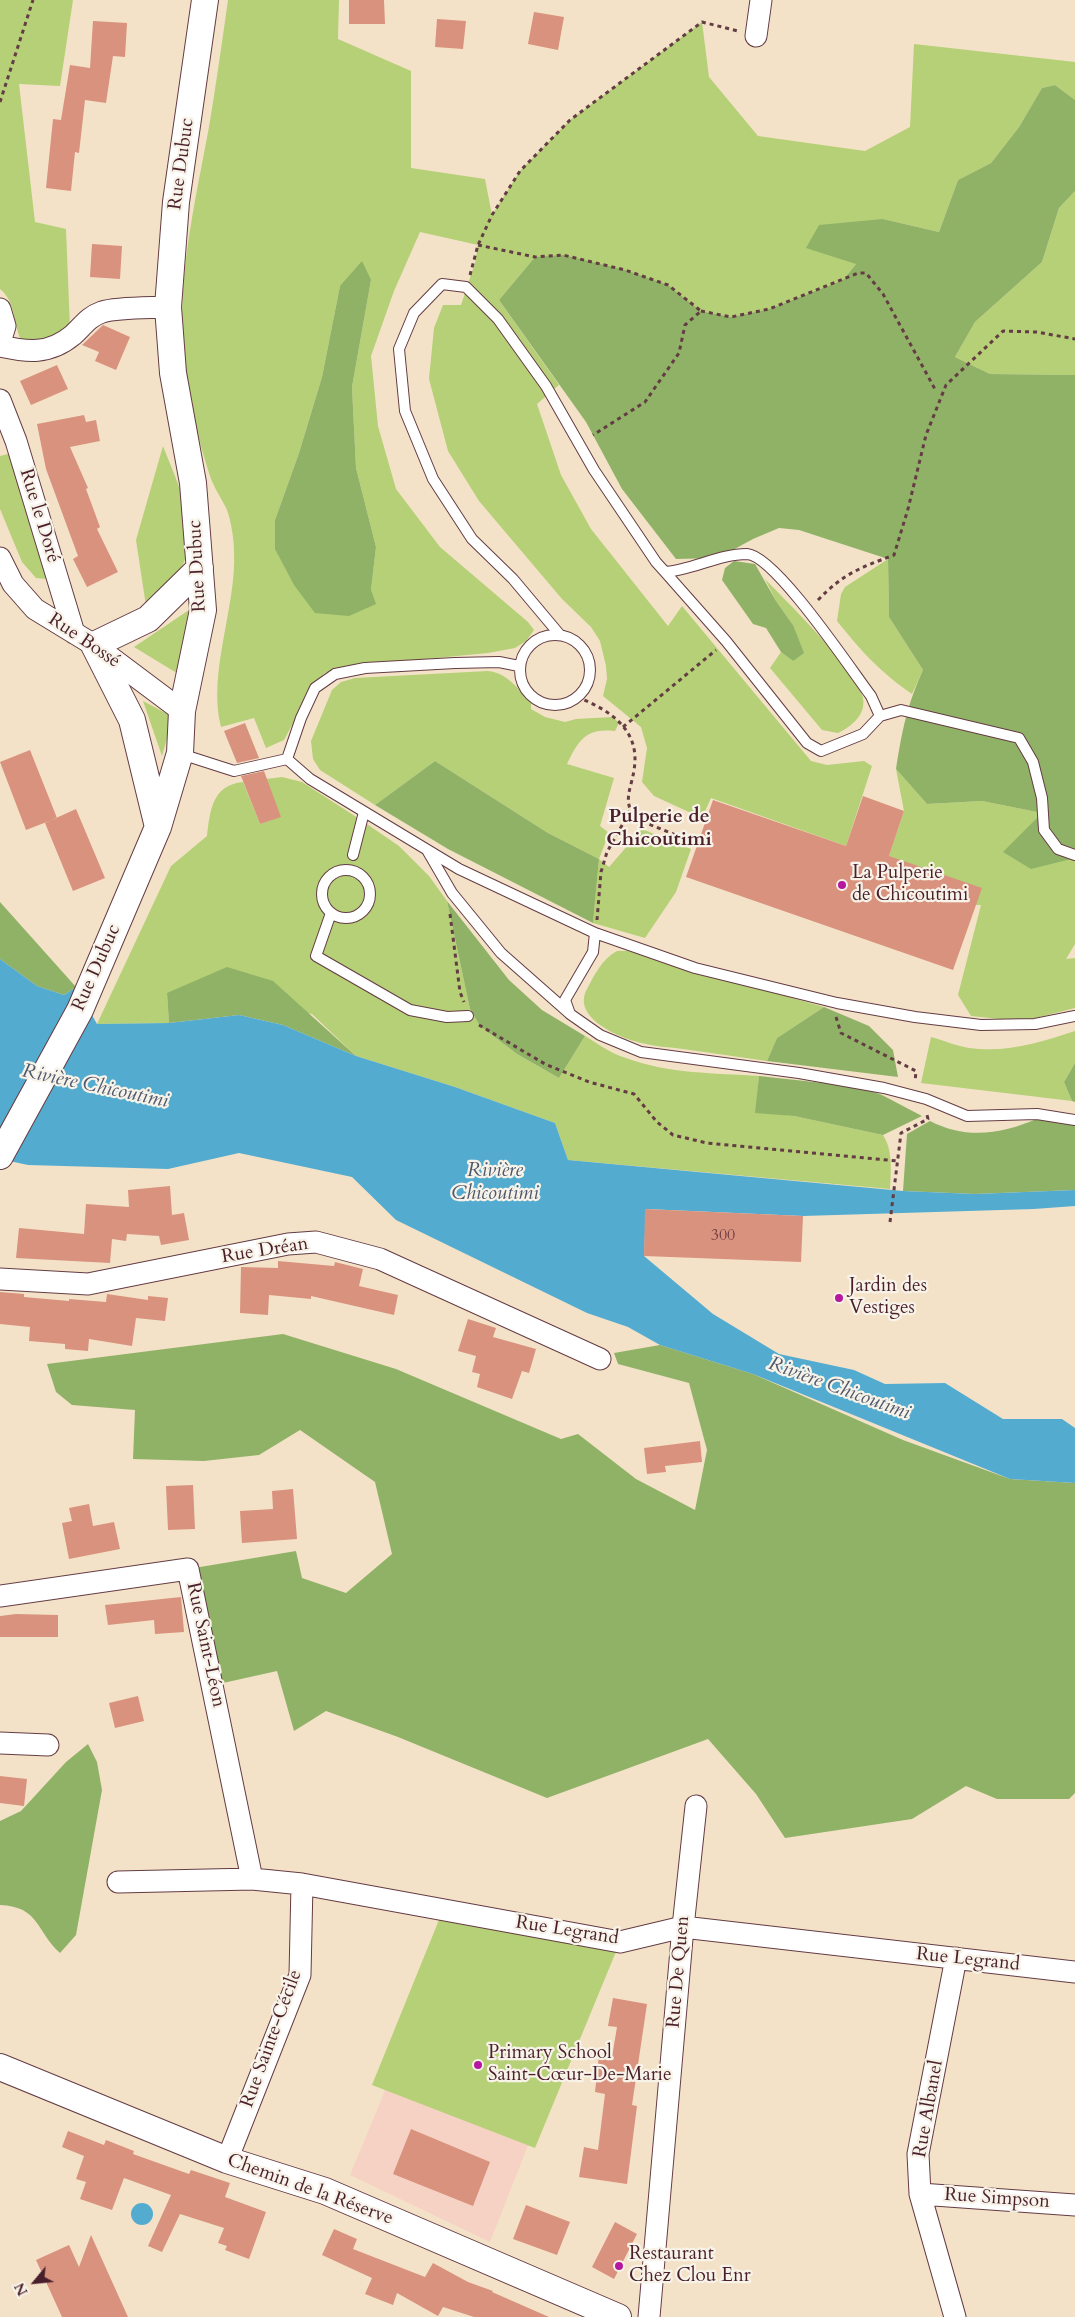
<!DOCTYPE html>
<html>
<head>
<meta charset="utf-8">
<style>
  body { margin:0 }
  #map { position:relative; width:1075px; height:2317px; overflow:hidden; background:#f4e2c8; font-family:Cardo,serif }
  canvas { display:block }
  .north { position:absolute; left:10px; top:2257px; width:50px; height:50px; -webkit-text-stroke:4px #f7f3e8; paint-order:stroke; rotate:242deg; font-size:14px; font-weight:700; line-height:20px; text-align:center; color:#4a1f2b }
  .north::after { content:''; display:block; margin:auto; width:18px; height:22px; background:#4a1f2b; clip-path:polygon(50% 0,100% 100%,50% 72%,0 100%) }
</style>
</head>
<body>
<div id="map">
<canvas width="1075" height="2317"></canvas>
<div class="north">N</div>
</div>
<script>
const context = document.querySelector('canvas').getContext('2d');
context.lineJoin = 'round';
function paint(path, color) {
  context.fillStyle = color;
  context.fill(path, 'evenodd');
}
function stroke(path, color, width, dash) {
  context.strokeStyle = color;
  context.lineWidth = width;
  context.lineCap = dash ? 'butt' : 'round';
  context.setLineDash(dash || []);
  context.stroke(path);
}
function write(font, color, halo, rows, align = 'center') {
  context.font = font + ' Cardo,serif';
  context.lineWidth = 4.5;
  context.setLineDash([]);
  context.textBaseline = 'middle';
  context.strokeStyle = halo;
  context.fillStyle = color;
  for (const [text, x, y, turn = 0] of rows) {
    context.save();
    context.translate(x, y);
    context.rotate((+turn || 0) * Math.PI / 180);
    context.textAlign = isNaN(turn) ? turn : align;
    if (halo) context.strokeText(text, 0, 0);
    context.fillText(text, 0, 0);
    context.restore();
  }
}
const built = new Path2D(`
  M449,1936L603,1955L490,2242L350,2175Z`);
const green = new Path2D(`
  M0,0H73L60,86L19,84L35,222L66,229L70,328L39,348L21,340C13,323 16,302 0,289Z
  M228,0H339L338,39L411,71V168L485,179L492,215L520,171L570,120L702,22L709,77L758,136L865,151L910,127L914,44L1075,62V100L1055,85L1042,88L1019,127L991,163L958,180L939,232L883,219L856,264L843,280L769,309L731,317L701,311L668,285L535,257L499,300L559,385L537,404L561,475L591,529L668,626L682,606L811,761L827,765L864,761L872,766L846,846L711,798L702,818L654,796L642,782L647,748L641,727L603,696L607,679L606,666L600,641L591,627L562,599L479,501L448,451L429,379L434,328L443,305H461L475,263L478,245L420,232L394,291L371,356L378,426L396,489L440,547L528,622L534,630L526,641L515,648L488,653L343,667L325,673L315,682L284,740L266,748L254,718L221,727C207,673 237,606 234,551C234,539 231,521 227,510C222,499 214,488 210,476C198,439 188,398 184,359C176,281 195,203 209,127C216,85 222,42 228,0ZM371,280L352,387L356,468L376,547L371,590L275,520L299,453L322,377L340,286Z
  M1075,191V375L990,374L955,357L975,322L1042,262L1059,208Z
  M163,446C178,485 203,532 179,573C172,585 156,596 146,606L136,540Z
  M8,454L13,456L54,574L46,579L36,578L22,562L0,509V456Z
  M888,559L889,617L923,670L912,694C879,671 862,652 837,621L841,594L845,587Z
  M765,579C786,601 859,672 863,698C866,715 852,726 838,733L822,730L770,668L781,652L793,661V625L776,601Z
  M189,610L180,675L134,647Z
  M488,671C508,673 519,690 531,703V709L545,717L565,722L576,719L613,717L619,723L615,731C585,728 579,740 567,764L614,778L600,826L609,833L599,859L609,867L642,829L691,849L676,892L645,938L593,923L599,859L548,833L435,761L375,805L320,770L313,759L311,741L332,690L341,682L355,678Z
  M143,701L173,717L162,756Z
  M896,769L927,804L982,801L1042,813L1075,858V944L1066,959L1075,958V1008L1032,1019L1009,1020L971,1016L958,995L981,905H976L889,856L904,811Z
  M282,777L302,782L361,820L399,846L429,876L447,901L470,1009L480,1026L517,1054L559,1078L585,1036C598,1044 612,1054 626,1058C669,1074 715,1073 759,1076L756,1112L794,1116L883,1135C893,1150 891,1171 890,1189L568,1160L555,1123L455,1087L356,1056L312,1014L167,993L169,1023L97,1024L171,866L207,836C210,811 212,785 243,782L260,824L280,816L266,779Z
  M617,951H628L824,1007L777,1038L767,1061C739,1057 711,1053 683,1049C667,1047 650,1046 634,1041C614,1035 572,1016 587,989C595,974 602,959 617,951Z
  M1075,1031V1063L1064,1082L1072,1101L921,1083L931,1037C943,1040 956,1046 969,1048C1007,1053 1039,1043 1075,1031Z
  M443,1910L620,1942L535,2148L372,2085Z`);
const forest = new Path2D(`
  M1055,85L1075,100V191L1059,208L1042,262L975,322L955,357L990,374L1075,375V858L1031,869L1003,852L1042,813L982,801L927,804L896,769C902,731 907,705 923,670L889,617L888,559L799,530L779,528L753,539L718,558L676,559L622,489L586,422L499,300L535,257L563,255L625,270L668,285L701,311L731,317L769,309L843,280L856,264L806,248L819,225L883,219L939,232L958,180L991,163L1019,127L1042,88Z
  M362,261L371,280L352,387L356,468L376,547L371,590L376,604L349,616L315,613L294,585L275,549V520L299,453L322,377L340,286Z
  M734,561L755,564L776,601L793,625L804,653L793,661L781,652L766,628L753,624L722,580L725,568Z
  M435,761L548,833L599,859L593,923L448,849L375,805Z
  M447,901L509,980L542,1010L585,1036L559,1078L517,1054L480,1026L470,1009Z
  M0,902L76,987L64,995L37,986L0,959Z
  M227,967L273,981L356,1056L283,1025L239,1015L169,1023L167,993Z
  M824,1007L869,1026L893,1050L898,1077L767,1061L777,1038Z
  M1075,1063V1102L1072,1101L1064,1082Z
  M759,1076L860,1087L882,1095L922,1116L883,1135L794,1116L755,1113Z
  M1039,1118L1075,1123V1190L975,1194L903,1191L907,1134L930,1121C967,1140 1002,1134 1039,1118Z
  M283,1334L396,1369L561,1439L578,1434L636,1479L695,1510L707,1450L689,1383L618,1364L614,1353L660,1345L753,1374L903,1440L1010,1479L1075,1483V1793L1069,1799H997L966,1786L912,1819L785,1838L756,1794L708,1739L547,1798L398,1737L326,1711L294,1731L277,1671L214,1685L188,1569L296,1551L302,1578L346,1593L392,1554L375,1482L300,1430L259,1455L204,1461L133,1459L135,1410L72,1405L56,1392L47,1364Z
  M88,1744L97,1762L102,1790L76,1935L60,1953C35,1930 40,1907 0,1905V1821L21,1811L66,1762Z`);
const water = new Path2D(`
  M0,959L37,986L64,995L76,987L97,1024L169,1023L239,1015L283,1025L356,1056L455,1087L555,1123L568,1160L903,1191L975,1194L1075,1190V1206L1034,1209L803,1216L646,1209L644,1256L713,1314L779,1354L854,1370L885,1384L945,1383L1003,1419H1062L1075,1428V1483L1010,1479L753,1374L660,1345L628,1327L587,1313L396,1220L352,1177L239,1153L168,1169L28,1165L0,1159Z
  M131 2214a11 11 0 1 1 22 0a11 11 0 1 1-22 0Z`);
const building = new Path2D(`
  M349,0H384L385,24H349Z
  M534,12L564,17L558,50L528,44Z
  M437,19L466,21L463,49L435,47Z
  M93,21L127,23L125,57L113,56L106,103L85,100L79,153L75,152L71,191L46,188L53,119L61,120L70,65L90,68Z
  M92,244L122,246L120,279L90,277Z
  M103,325L130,337L116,370L95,361L99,352L82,345Z
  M57,365L68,389L31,405L20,381Z
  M84,415L86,422L96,420L100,441L70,447L88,488L86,489L100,527L97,529L118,572L87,587L73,559L78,556L46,469L37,424Z
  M245,723L259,758L237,763L224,731Z
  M30,750L57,818L26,830L0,762Z
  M264,771L281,817L260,824L241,776Z
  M863,796L904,811L889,856L982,888L953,970L686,877L713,800L846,846Z
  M76,809L105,878L73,891L45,823Z
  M170,1186L172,1215L184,1213L189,1240L161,1245L159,1236L127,1234L126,1241L112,1239L110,1263L16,1258L19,1228L84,1234L86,1204L129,1207L128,1190Z
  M645,1209L803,1216L801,1262L644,1256Z
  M278,1261L334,1266L335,1262L363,1269L359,1286L398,1295L394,1315L311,1296V1299L269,1295L268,1315L240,1313L241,1267L278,1268Z
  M0,1292L24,1294V1297L69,1301V1299L106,1302L107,1294L148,1300V1296L168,1298L165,1321L136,1318L132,1346L89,1339L88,1351L65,1349V1344L29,1341L30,1327L0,1324Z
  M468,1319L496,1328L493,1337L536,1349L529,1373L522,1371L512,1399L477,1387L480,1374L472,1372L476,1356L458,1351Z
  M700,1441L702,1462L665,1466L666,1472L647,1474L644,1448Z
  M193,1485L195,1529L168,1530L166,1486Z
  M293,1489L297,1539L242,1543L240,1511L273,1509L272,1491Z
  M89,1504L93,1526L114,1522L120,1549L69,1559L62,1523L72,1521L69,1508Z
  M181,1597L184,1632L155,1634L154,1620L108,1625L105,1605Z
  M16,1614L58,1615V1637H0V1616Z
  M138,1696L144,1721L115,1728L109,1703Z
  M0,1776L27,1779L24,1806L0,1803Z
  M613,1998L647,2004L632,2105L637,2106L627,2184L579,2177L584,2147L598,2150L605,2094L595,2092L599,2055L612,2057L617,2027L608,2026Z
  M411,2129L490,2162L473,2206L393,2174Z
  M68,2131L104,2145L106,2140L134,2151L133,2154L189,2174L191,2170L230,2183L225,2197L266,2212L249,2259L225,2250L227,2246L218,2243L224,2228L180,2214L162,2252L148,2246L171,2195L124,2178L112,2210L80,2199L86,2182L76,2179L84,2156L62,2147Z
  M526,2205L570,2222L557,2255L513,2239Z
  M615,2222L637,2234L614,2279L592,2267Z
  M334,2229L357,2239L353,2249L425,2277L433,2263L468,2282L493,2291L492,2292L549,2317H474L443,2307L438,2316L397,2293L393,2305L365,2294L372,2278L322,2255Z
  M91,2235L128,2317H62L36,2260L69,2245L79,2267Z`);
const path = new Path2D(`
  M0,102L33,0
  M478,245L535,257L563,255L625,270L668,285L701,311L685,325L679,353L645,402L593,435
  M470,275L478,245L492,215L520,171L570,120L702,22L738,31
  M701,311L731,317L769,309L858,273H866L883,294L936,391
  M818,600C844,573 860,568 894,555L908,509L926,435L946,385L1003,331L1037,332L1075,339
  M577,697C610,710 641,730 634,770C631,790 623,798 634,818L698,844
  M623,727L716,650
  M450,914L460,992L464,1002
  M597,920L601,872L607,852L630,811
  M836,1017L841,1033L916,1071L915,1082
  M479,1025L545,1064L589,1082L634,1094L657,1122L673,1135L707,1143L898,1161
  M890,1222L901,1133L928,1119L927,1115`);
const service = new Path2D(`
  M520 670a35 35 0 1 1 70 0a35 35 0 1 1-70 0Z
  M560,635L513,579L472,539L433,479L405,411L399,349L414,313L442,284L466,287L498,319L546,386L594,470L656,562L665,572L726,641L807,743L821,751L863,734L880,716L871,696C852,671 775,555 747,554C719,554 692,570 665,572
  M880,716L901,710L1019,738L1033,762L1042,798L1044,830L1058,849L1075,855
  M181,754L234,771L287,759L310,779L459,869L595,933L695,968L837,1003L915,1017L981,1025L1035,1024L1075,1016
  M287,759L301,718L315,688L335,674L365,668L455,663L499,662L519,666
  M427,850L452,893L501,953L569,1013
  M353,855L364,812
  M322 894a24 24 0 1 1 48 0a24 24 0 1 1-48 0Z
  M331,913L316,956L410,1010L447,1017L468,1016
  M595,933L593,952L565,1000L570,1014L600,1035L641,1052L799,1073L884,1088L926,1099L967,1116L1037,1114L1075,1120`);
const minor = new Path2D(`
  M756,36L761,0
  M0,309L5,326L0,342
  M0,346C27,352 49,355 73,335C83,326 88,317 102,312C118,307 151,308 168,307
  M0,400L16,441L74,633
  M0,558L13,584L35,609L94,645L182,711
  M0,1279L88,1284L288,1244L316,1242L380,1259L600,1359
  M0,1596L188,1569L252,1879
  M0,1743L48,1745
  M118,1882L252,1879L302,1884L620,1942L683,1927L1075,1972
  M227,2160L300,1975L302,1884
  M920,2194L1075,2205
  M649,2317L683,1927L696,1806
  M955,2317L920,2194L918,2154L956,1958`);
const tertiary = new Path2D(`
  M158,827L132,720L94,645L148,619L200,568
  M0,1156L80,1010L158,827L180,753L182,711L203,610L193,483L173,373L168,307L176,202L205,0
  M0,2067L227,2160L325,2191L618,2317`);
const markers = [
  [842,885,5,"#b5179e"],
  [839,1298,5,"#b5179e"],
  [478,2065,5,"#b5179e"],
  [619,2266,5,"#b5179e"]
];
const numberNames = [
  ["300",723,1236]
];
const streetNames = [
  ["Rue Dubuc",182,164,-82],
  ["Rue le Doré",39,516,73],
  ["Rue Dubuc",198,566,-93],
  ["Rue Bossé",84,641,34],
  ["Rue Dubuc",97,968,-66],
  ["Rue Dréan",265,1251,-9],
  ["Rue Saint-Léon",205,1645,78],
  ["Rue Legrand",567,1931,9],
  ["Rue Legrand",968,1960,6],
  ["Rue De Quen",679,1972,-85],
  ["Rue Sainte-Cécile",272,2039,-70],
  ["Rue Albanel",929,2109,-80],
  ["Chemin de la Réserve",310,2190,20],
  ["Rue Simpson",997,2199,4]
];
const poiNames = [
  ["La Pulperie",852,874],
  ["de Chicoutimi",852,896],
  ["Jardin des",849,1287],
  ["Vestiges",849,1309],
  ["Primary School",488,2054],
  ["Saint-Cœur-De-Marie",488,2076],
  ["Restaurant",629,2255],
  ["Chez Clou Enr",629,2277]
];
const neighbourhoodNames = [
  ["Pulperie de",659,817],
  ["Chicoutimi",659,840]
];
const waterNames = [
  ["Rivière Chicoutimi",95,1087,12],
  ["Rivière",495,1171],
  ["Chicoutimi",495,1194],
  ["Rivière Chicoutimi",839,1389,20]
];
paint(built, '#f6d2c4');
paint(green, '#b5d076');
paint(forest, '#90b267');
paint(water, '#53acd0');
paint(building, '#d9927e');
stroke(service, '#643c43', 12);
stroke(minor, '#643c43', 23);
stroke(tertiary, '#643c43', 28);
stroke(path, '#643c43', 3, [4, 4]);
stroke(service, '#fff', 10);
stroke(minor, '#fff', 21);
stroke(tertiary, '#fff', 26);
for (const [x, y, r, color] of markers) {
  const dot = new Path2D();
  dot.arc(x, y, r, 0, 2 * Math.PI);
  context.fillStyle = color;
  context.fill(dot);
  stroke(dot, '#f7f3e8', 2);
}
write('16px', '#6e3c40', null, numberNames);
write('19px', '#4a1f2b', '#f7f3e8', streetNames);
write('19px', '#4a1f2b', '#f7f3e8', poiNames, 'left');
write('bold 20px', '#4a1f2b', '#f7f3e8', neighbourhoodNames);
write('italic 20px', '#4e576d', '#f7f3e8', waterNames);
</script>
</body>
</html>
